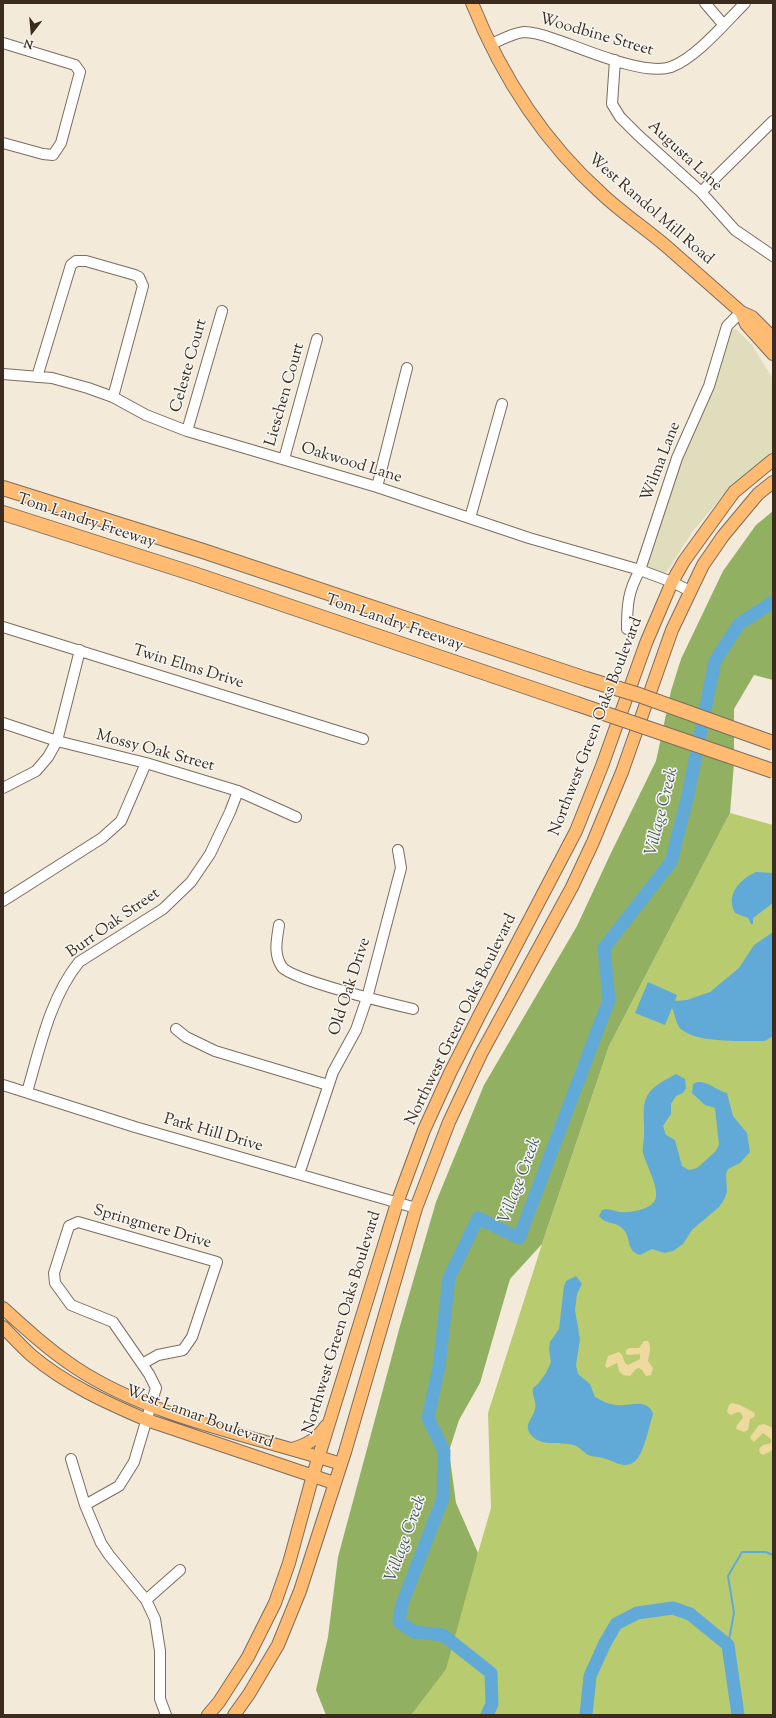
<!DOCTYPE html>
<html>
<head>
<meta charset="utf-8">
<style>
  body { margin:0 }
  #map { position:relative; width:776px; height:1718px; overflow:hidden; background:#f3ead9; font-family:"Sorts Mill Goudy",serif }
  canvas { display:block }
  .frame { position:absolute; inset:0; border:4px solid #3b2a1e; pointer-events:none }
  .north { position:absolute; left:12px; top:12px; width:40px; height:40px; -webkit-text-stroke:3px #f6f6f2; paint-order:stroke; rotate:196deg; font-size:11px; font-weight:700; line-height:16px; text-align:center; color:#3b2a1e }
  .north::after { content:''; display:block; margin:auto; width:14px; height:18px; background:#3b2a1e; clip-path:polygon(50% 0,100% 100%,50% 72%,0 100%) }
</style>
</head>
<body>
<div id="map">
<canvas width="776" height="1718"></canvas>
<div class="frame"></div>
<div class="north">N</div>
</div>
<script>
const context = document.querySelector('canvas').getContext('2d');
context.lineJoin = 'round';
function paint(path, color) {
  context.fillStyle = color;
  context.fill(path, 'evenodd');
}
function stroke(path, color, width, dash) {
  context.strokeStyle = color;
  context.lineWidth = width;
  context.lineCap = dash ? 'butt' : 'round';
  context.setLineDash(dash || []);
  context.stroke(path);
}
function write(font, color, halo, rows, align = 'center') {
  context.font = font + ' "Sorts Mill Goudy",serif';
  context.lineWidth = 3;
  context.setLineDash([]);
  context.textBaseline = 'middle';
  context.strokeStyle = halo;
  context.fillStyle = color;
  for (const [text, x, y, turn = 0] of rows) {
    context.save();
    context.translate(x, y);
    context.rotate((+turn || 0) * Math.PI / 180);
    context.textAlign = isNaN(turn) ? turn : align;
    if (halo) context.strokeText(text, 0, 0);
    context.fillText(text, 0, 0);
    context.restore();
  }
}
const built = new Path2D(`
  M727,329H736L752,345L773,379V452L724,494L693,531L664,576L644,569Z`);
const green = new Path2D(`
  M730,813L773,825V1715H401L437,1658L478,1553L491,1508L488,1413L542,1244L609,1046Z`);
const forest = new Path2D(`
  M773,511V680L754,675L734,709V763L730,813L609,1046L542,1244L510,1279L480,1383L459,1420L449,1451L456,1503L478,1553L446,1669L411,1715H326L316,1690L328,1637L338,1557L400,1326L436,1202L484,1085L577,926L610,855L656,761L671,691L681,659L723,571L756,525Z`);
const sand = new Path2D(`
  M644,1341H648C652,1348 649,1354 648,1361L653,1368L651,1375L646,1376L642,1370L639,1368L636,1369L630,1376L623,1375L619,1371L617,1363L607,1368L605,1366L608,1356L619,1352L622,1355L625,1363L628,1365L640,1359V1354L628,1355L626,1354V1350L629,1348H639Z
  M732,1403L740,1405L755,1413L754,1417L750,1419L748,1430L744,1432L736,1429L737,1425L743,1418L741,1413L738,1412L731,1415L727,1412L729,1405Z
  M764,1424L773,1428V1450L763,1455L760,1453L759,1449L763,1445L771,1443V1439L763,1433L754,1442L752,1440L750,1437L759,1425Z`);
const water = new Path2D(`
  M756,872L773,873V903L753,918V924H751L748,918L735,913C725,895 740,879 756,872Z
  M773,932V1036L765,1041C744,1041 698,1043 682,1030C676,1026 675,1014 672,1008L665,1025L635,1013L648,982L677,995L675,1001L687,1000L710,992L739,968L754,945Z
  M676,1074L685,1079L686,1088L683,1093L676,1096L671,1104V1114L663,1126L666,1135L675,1140L682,1166L689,1170L697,1168L715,1152L719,1145L715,1108L705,1105L692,1093L693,1084C704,1077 715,1090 727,1093L733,1116L747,1133L750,1152L740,1163L728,1169L726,1174L727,1192L724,1200L719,1207L692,1230L683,1244L673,1251L664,1253L652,1249L640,1255C626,1251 631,1238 624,1230C617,1221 605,1225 599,1216L602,1210C610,1208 612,1211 620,1212C629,1213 648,1210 654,1202C662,1192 646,1165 643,1153C642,1148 644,1141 644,1135C645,1122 641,1108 647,1096C652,1086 667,1079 676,1074Z
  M576,1276L582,1284L577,1294L575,1310L580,1339L576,1365L578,1374L590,1384L595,1397C602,1401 608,1404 616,1405C629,1407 647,1397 653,1414C649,1426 644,1455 634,1462C624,1469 616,1462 606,1459C601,1457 594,1457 588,1455C583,1452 579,1446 573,1445C561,1441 542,1447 532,1436C522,1425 533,1419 535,1409C537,1401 531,1395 533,1388L538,1384L546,1373L551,1362L549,1349L550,1342L559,1329L564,1286L566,1281Z`);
const stream = new Path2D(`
  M728,1645L734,1613L728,1576L742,1552H766L773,1555`);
const river = new Path2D(`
  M487,1715L492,1704L491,1673L443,1635L414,1632L399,1622L402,1604L443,1498L444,1451L428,1418L439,1367L449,1278L478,1218L519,1238L609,1000L604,948L671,862L688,795L715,661L739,624L773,602
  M586,1715L590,1676L605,1643L616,1624L637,1613L673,1608L690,1614L728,1645L738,1715`);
const minor = new Path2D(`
  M705,3L723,24
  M3,43L75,65L80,72L61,143L53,155L43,154L3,143
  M490,45C500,40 513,33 524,32C537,32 548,37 560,41C586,50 645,76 671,67C696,58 726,22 745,3
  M615,60L612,104L620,117L638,135L701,192L735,230L773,256
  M701,192L773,121
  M3,374L52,378L88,388L113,397L146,415L187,431L377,487L529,538L640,570L672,582L690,591
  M37,377L71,265L76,261H86L135,275L139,277L143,286L113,397
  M187,431L222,311
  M284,459L317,339
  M377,487L407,368
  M470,518L502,404
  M3,627L363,739
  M627,629C627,605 628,591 640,570L677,458L709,386L727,326L741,312
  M3,723L57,741L146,763L238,791L296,817
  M3,788L36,771L48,757L57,741L80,650
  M3,901L102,838L121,821L146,763
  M279,925C277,939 273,954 282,967C292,980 392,1004 413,1009
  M176,1029L186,1037L215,1051L328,1085
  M3,1085L135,1127L416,1208
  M27,1092C40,1048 50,998 79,962L163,909L191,882L210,854L230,812L238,791
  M299,1174L333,1072L356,1030L367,998L401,868L398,850
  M71,1459L85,1505L101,1543L109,1555L146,1600L155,1619L160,1651V1699L166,1715
  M85,1505L119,1486L134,1462L156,1388L149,1374L113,1322L71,1305L55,1283L54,1273L69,1226L78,1222L217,1262L192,1337L183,1350L158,1355L142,1364
  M146,1600L180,1570`);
const major = new Path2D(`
  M472,3C501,75 544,142 602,194C622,213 645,228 666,246C691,268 716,290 741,312L752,317L773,338
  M741,312L746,324L773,354
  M3,1308C26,1329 49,1350 76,1368C152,1418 254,1436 341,1464
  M3,1327C12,1336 21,1346 31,1355C65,1384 107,1403 147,1420L334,1483
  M292,1449C307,1445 317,1439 326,1426
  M208,1715L219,1702L248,1657L275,1603L289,1563L313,1475L397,1203L424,1130L450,1073L479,1016L576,831L602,766L646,643L672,582L684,561L734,492L773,460
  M234,1715L249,1694L278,1645L300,1591L345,1452L416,1208L449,1122L481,1054L572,887L593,842L622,772L672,630L703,565L723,536L758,494L773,482`);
const highway = new Path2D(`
  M3,488L203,551L586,679
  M3,513L194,574L577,704`);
const highwayBridge = new Path2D(`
  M586,679L639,695L773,743
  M577,704L773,771`);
const streetNames = [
  ["Woodbine Street",596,36,16],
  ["Augusta Lane",684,157,43],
  ["West Randol Mill Road",650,210,41],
  ["Celeste Court",190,366,-74],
  ["Lieschen Court",286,395,-74],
  ["Wilma Lane",662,462,-69],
  ["Oakwood Lane",351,464,17],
  ["Tom Landry Freeway",86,522,18],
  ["Tom Landry Freeway",394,624,19],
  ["Twin Elms Drive",188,668,17],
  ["Northwest Green Oaks Boulevard",597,727,-69],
  ["Mossy Oak Street",155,752,15],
  ["Burr Oak Street",114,924,-35],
  ["Old Oak Drive",351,987,-72],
  ["Northwest Green Oaks Boulevard",462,1020,-64],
  ["Park Hill Drive",213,1134,16],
  ["Springmere Drive",152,1228,16],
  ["Northwest Green Oaks Boulevard",343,1323,-73],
  ["West Lamar Boulevard",199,1418,20]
];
const waterNames = [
  ["Village Creek",663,812,-76],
  ["Village Creek",521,1181,-69],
  ["Village Creek",407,1539,-70]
];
paint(built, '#dfddbb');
paint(green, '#b8cc6f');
paint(forest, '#92b062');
paint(sand, '#eeda9e');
paint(water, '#61aad8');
stroke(stream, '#61aad8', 2);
stroke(river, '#61aad8', 13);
stroke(minor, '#7b6d5f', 12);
stroke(major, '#7b6d5f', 14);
stroke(highway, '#7b6d5f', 16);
stroke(minor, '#fff', 10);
stroke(major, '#ffbb71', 12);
stroke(highway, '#ffbb71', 14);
stroke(highwayBridge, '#7b6d5f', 16, []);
stroke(highwayBridge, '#ffbb71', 14);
write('16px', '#3b2a1e', '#f6f6f2', streetNames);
write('italic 17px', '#48575f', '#f6f6f2', waterNames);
</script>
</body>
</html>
